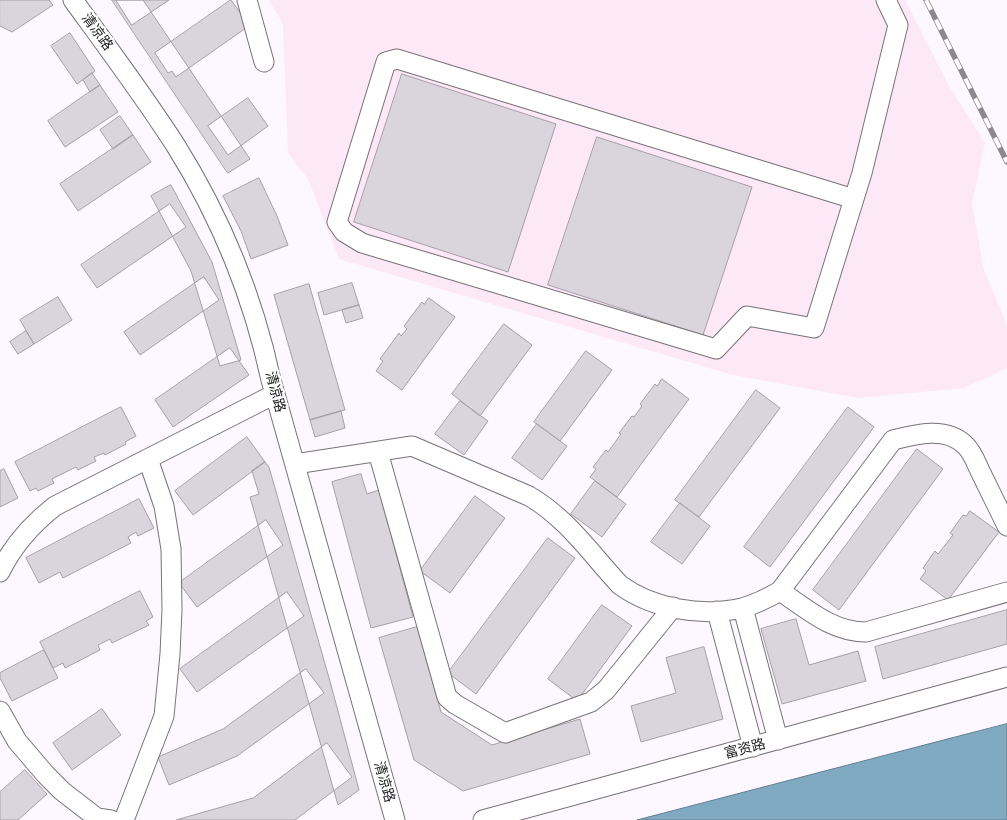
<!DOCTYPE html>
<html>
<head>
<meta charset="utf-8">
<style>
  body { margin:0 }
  canvas { display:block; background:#fdf7ff }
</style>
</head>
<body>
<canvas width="1007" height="820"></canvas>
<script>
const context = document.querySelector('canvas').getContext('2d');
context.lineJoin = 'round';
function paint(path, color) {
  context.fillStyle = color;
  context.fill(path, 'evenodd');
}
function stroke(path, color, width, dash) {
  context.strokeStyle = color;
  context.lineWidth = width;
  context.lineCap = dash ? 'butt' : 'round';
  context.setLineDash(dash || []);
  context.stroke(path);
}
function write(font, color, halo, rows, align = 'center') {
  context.font = font + ' Figtree,"Noto Sans SC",sans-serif';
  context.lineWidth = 4.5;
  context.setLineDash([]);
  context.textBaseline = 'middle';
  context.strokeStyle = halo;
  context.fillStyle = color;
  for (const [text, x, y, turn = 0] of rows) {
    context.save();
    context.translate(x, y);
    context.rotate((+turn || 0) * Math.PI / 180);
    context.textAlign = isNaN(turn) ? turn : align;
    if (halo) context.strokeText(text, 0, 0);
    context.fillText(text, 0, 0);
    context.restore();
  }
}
const industrial = new Path2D(`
  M269,0H905L949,86L985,143L972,203L984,270L1007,325V368L964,388L858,398L733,375L339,259L308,179L288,153L283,24Z`);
const water = new Path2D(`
  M1007,724V820H637L959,736Z`);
const building = new Path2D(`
  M0,0H49L53,5L12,32L0,26Z
  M112,0H143L250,159L228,173Z
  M116,0H169L132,25Z
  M231,0L245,19L242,22L246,28L176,77L172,71L168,73L155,53Z
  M70,33L95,71L77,84L51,46Z
  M92,73L100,85L90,92L83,80Z
  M402,74L556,124L508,272L354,222Z
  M100,85L118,112L65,147L48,121Z
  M248,98L268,126L228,155L208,126Z
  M120,116L133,135L113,149L100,130Z
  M133,135L151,162L78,211L60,184Z
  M597,137L752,187L703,335L548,285Z
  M259,178L277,216L288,245L251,259L241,231L223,196Z
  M171,185L212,262L241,360L220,366L191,271L151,196Z
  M170,204L186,227L97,288L81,265Z
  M204,277L219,300L140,355L124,332Z
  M352,283L359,305L324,315L318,293Z
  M309,284L345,410L310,420L274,295Z
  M58,297L72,320L34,344L20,320Z
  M429,298L455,317L402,390L376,371L383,361L380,359L399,333L401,336L407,329L404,326L422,302L424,304Z
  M359,305L363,318L346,323L342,310Z
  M504,324L532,345L480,416L452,394Z
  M26,331L34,344L18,354L10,342Z
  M230,348L249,375L173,427L155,400Z
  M586,351L612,370L560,441L534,422Z
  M662,379L689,399L617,497L590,477L596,469L593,467L606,450L608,452L621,434L619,433L632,416L634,417L642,406L640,404L655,384L657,386Z
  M756,390L780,408L699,517L675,500Z
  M460,401L488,421L464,455L435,434Z
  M121,407L136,436L125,442L126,444L105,455L104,453L94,457L96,461L78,470L76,467L52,479L54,483L38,491L36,488L30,491L15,462Z
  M848,407L874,427L770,567L744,547Z
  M341,411L345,428L315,437L310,420Z
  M537,424L567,446L542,480L512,458Z
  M247,437L265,462L193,515L175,491Z
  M917,449L943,469L839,610L813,590Z
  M265,462L269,467L331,685L359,790L338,805L250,497L259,494L252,471Z
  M4,469L18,498L0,507V471Z
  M361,474L367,494L379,490L413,617L371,628L332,482Z
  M595,481L626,504L602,537L571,514Z
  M475,496L505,518L450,593L420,571Z
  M139,499L154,528L138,536L136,532L128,537L131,543L63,578L60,572L39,583L26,558Z
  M680,503L710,526L682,564L651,542Z
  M970,511L999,532L948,600L920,579L926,571L923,568L935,551L938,554L953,535L950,533L963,515L966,516Z
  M266,520L283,545L197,607L179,583Z
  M548,538L575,558L476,694L448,673Z
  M140,591L153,617L146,621L149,625L112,643L110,639L98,645L100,650L65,668L63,663L53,668L40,642Z
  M287,592L304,616L197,692L180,669Z
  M602,605L632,626L577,701L548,679Z
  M1007,610V644L883,679L875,647Z
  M796,619L809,665L858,651L866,681L782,704L761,629Z
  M417,627L441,712L492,745L580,719L590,754L463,791L414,760L379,638Z
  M704,647L723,719L641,742L631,706L676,693L666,658Z
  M44,650L58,678L12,701L0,678V673Z
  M306,669L324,693L237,756L169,785L158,757L223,729Z
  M102,709L121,735L72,770L53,743Z
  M327,743L352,777L295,820H176L253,798Z
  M25,770L47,794L18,820H0V792Z`);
const minor = new Path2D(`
  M73,0C108,48 144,96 176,146C221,218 253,296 271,380L395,820
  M247,0L264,62
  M854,199L397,59L386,62L337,222L344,232L362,243L716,349L747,316L814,328L862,173L898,25L886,0
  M378,452L447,697L455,704L505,733L591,702L606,690L673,607
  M295,464L412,446L529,496C567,518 591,554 620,585C653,609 702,617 742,608C756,604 768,598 780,591L893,440C916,434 947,426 966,446C973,453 977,465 981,473C990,491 998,508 1007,526
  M0,572C13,545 32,524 55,506L275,394
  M780,591C807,609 832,632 866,632L1007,592
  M743,608L778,740
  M717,611L753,747
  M0,711L17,741L46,775L62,791L97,818L111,820
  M124,820L164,716L170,654L172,610L171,549L164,506L148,459
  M483,820L1007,677`);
const rail = new Path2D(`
  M926,0L1007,162`);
const streetNames = [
  ["清凉路",97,32,54],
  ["清凉路",275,392,75],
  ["富资路",745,749,-15],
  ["清凉路",384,782,74]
];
paint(industrial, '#fde8f7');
paint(water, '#80a9c2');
stroke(water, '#627e91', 1);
paint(building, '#dad4dc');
stroke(building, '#a5a0a7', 1);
stroke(minor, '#787379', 21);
stroke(minor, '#fff', 19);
stroke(rail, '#8b878d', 5.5);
stroke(rail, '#fff', 4, [11]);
write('14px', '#1d1b1e', '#fff', streetNames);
</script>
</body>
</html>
